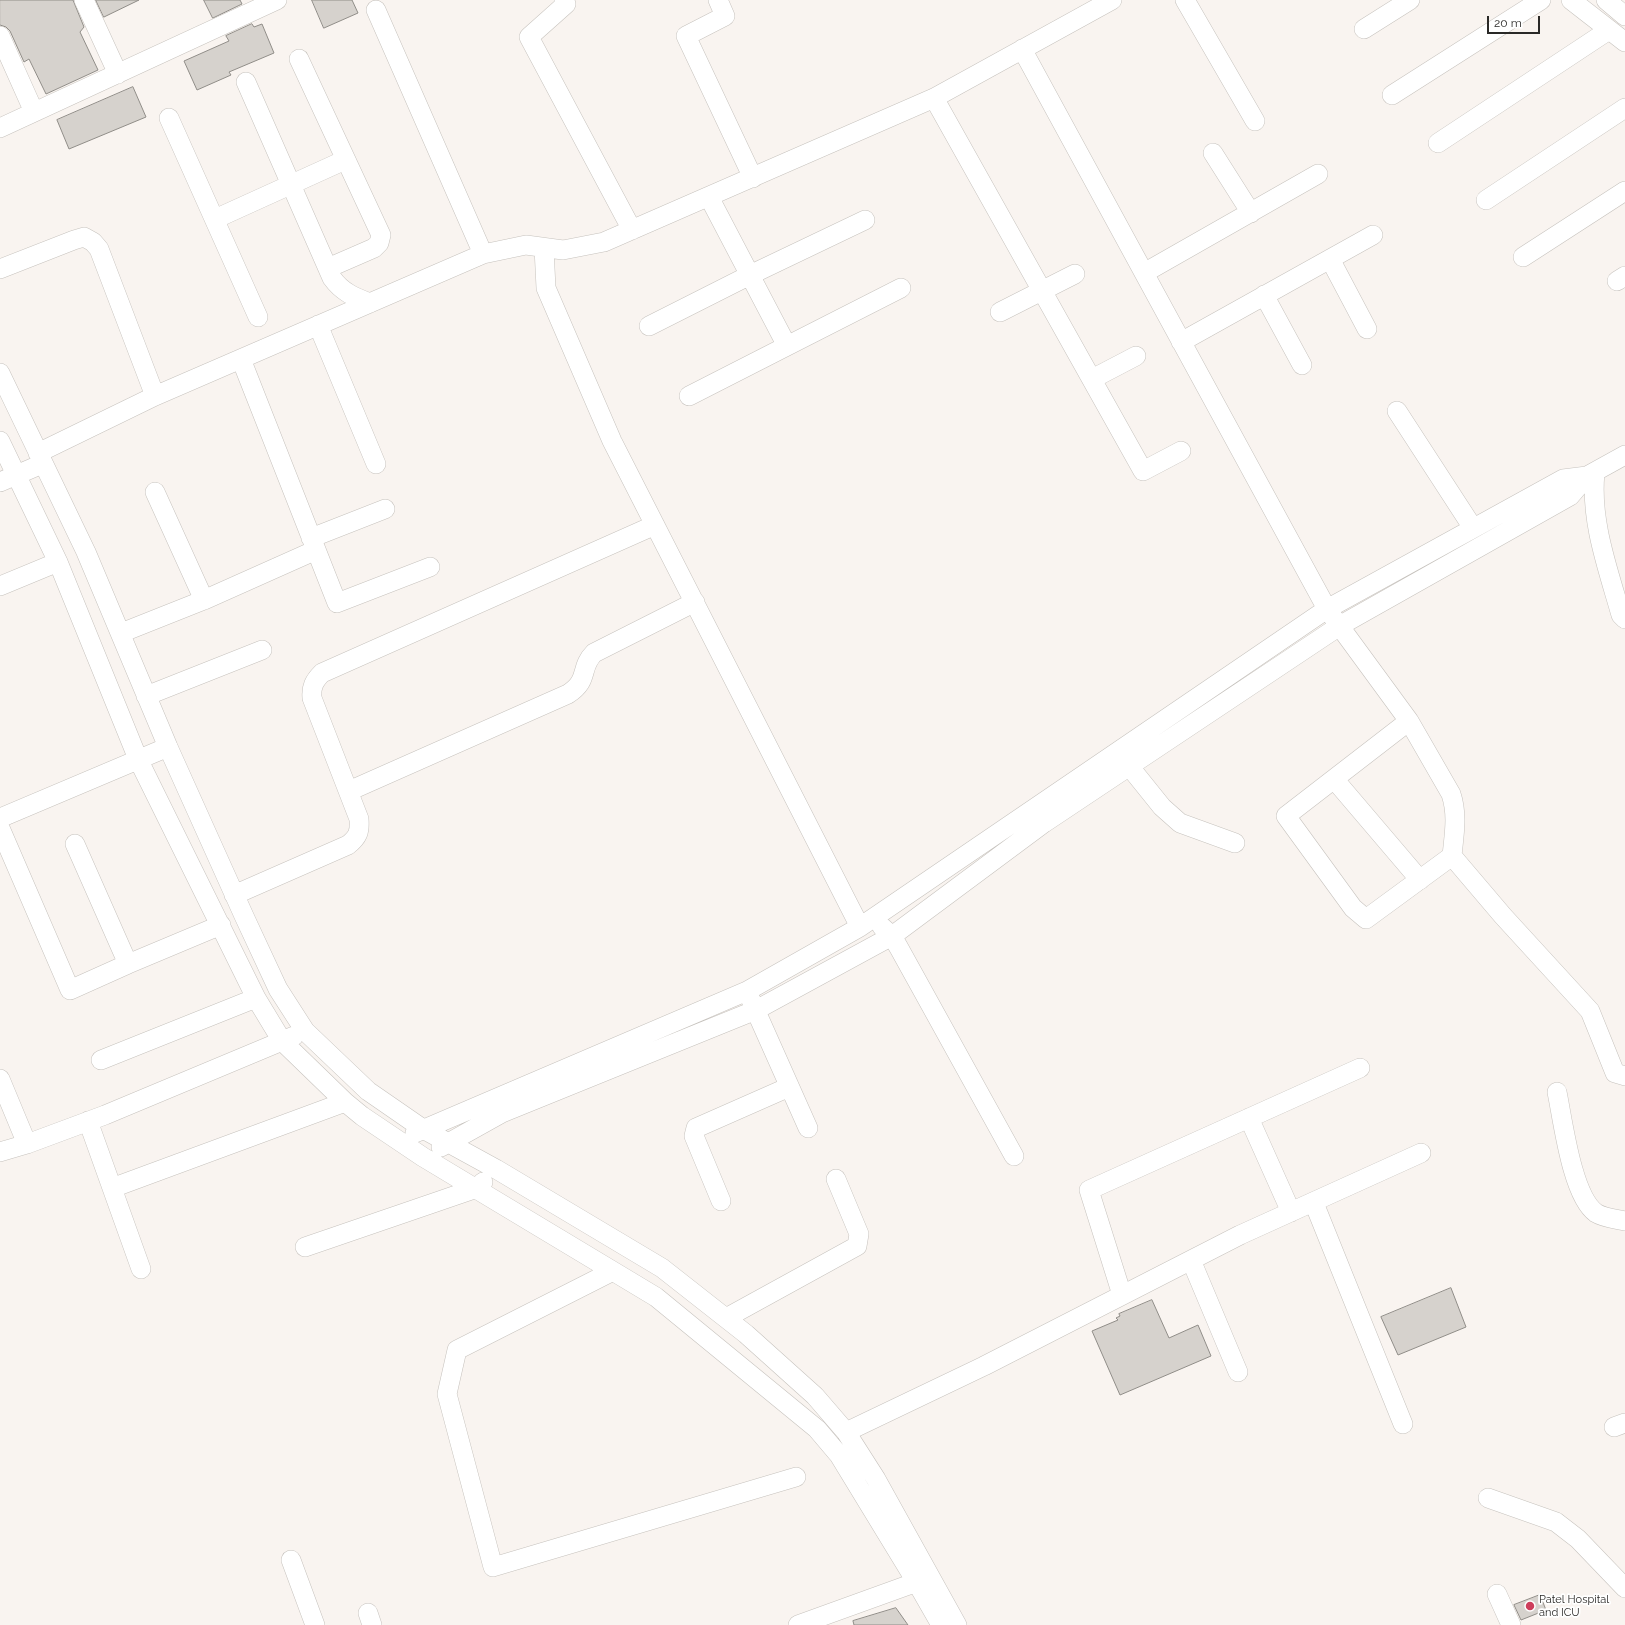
<!DOCTYPE html>
<html>
<head>
<meta charset="utf-8">
<style>
  body { margin:0 }
  #map { position:relative; width:1625px; height:1625px; overflow:hidden; background:#f9f4f0; font-family:Raleway,sans-serif }
  canvas { display:block }
  .scale { position:absolute; left:1487px; top:16px; width:53px; height:18px; box-sizing:border-box; border:2px solid #2a2927; border-top:0; padding-left:5px; font-size:12px; line-height:14px; white-space:nowrap; color:#2a2927; -webkit-text-stroke:3px #fff; paint-order:stroke }
</style>
</head>
<body>
<div id="map">
<canvas width="1625" height="1625"></canvas>
<div class="scale">20 m</div>
</div>
<script>
const context = document.querySelector('canvas').getContext('2d');
context.lineJoin = 'round';
function paint(path, color) {
  context.fillStyle = color;
  context.fill(path, 'evenodd');
}
function stroke(path, color, width, dash) {
  context.strokeStyle = color;
  context.lineWidth = width;
  context.lineCap = dash ? 'butt' : 'round';
  context.setLineDash(dash || []);
  context.stroke(path);
}
function write(font, color, halo, rows, align = 'center') {
  context.font = font + ' Raleway,sans-serif';
  context.lineWidth = 3.5;
  context.setLineDash([]);
  context.textBaseline = 'middle';
  context.strokeStyle = halo;
  context.fillStyle = color;
  for (const [text, x, y, turn = 0] of rows) {
    context.save();
    context.translate(x, y);
    context.rotate((+turn || 0) * Math.PI / 180);
    context.textAlign = isNaN(turn) ? turn : align;
    if (halo) context.strokeText(text, 0, 0);
    context.fillText(text, 0, 0);
    context.restore();
  }
}
const building = new Path2D(`
  M0,0H73L84,27L80,32L98,70L46,94L29,59L24,62L10,31L6,27L0,25Z
  M96,0H139L104,17Z
  M204,0H240L242,4L213,18Z
  M312,0H352L358,13L324,28Z
  M252,24L254,27L262,24L274,53L229,72L231,75L197,90L184,61L229,41L226,36Z
  M133,87L146,117L69,149L57,120Z
  M1451,1288L1466,1327L1398,1355L1381,1317Z
  M1152,1300L1169,1338L1198,1325L1211,1356L1120,1395L1092,1331L1118,1320L1116,1318L1120,1316L1119,1314Z
  M1540,1595L1546,1610L1521,1620L1514,1605Z
  M896,1608L908,1625H854L853,1621Z`);
const minor = new Path2D(`
  M84,0L118,74
  M564,0L566,4L529,37L632,230
  M718,0L725,16L686,36L753,178
  M1185,0L1255,121
  M1571,0L1625,42
  M1606,0L1625,16
  M376,10L483,254
  M1364,29L1410,0
  M0,36L34,112
  M1022,49L1327,609L1409,721L1286,816L1353,908L1366,919L1452,856L1503,916L1590,1011L1615,1073L1625,1076
  M299,59L381,235L379,243L374,248L328,268
  M246,82L332,278C342,292 354,297 370,303
  M1392,95L1541,0
  M934,98L1143,471L1181,451
  M169,118L258,317
  M0,128L277,0
  M1438,143L1609,30
  M1213,153L1251,213
  M1486,200L1625,108
  M215,219L345,160
  M544,248L546,288L612,441L860,927
  M1523,257L1625,191
  M1330,259L1367,329
  M0,269L74,240L84,237L93,242L99,249L155,396
  M1144,273L1318,174
  M1617,281L1625,276
  M1264,295L1302,365
  M1000,312L1075,274
  M318,325L376,464
  M649,326L750,275L865,220
  M1181,342L1373,235
  M787,346L901,288
  M241,359L337,603L430,567
  M0,373L86,552L168,747L244,916L278,989L305,1031L368,1091L423,1129L496,1169L662,1268L746,1334L815,1396L846,1432L876,1479L957,1625
  M1092,379L1136,356
  M689,396L787,346L709,197
  M1397,411L1473,528
  M0,441L58,562L138,759L256,998L282,1041L345,1102L362,1116L423,1157L656,1297L817,1429L839,1455L917,1583L941,1625
  M38,453L155,396L483,254L526,245L563,250L604,242L934,98L1112,0
  M1595,473C1590,521 1608,569 1621,615L1625,619
  M0,482L42,464
  M155,492L204,600
  M311,538L385,509
  M0,586L58,562
  M121,633L204,600L316,550
  M146,696L262,650
  M1409,721L1451,794C1458,815 1454,835 1452,856
  M1129,766L1162,807L1180,823L1235,843
  M1334,779L1420,880
  M349,791L568,694C590,680 579,668 594,653L695,602
  M0,818L168,747
  M0,828L70,990L128,964L221,925
  M75,844L128,964
  M234,895L348,845C358,837 360,832 359,819L312,698C311,687 314,681 322,673L655,525
  M882,927L892,936L899,948L1014,1156
  M751,1000L808,1128
  M101,1060L256,998
  M0,1079L27,1144
  M1557,1092C1563,1121 1572,1196 1596,1213C1604,1218 1616,1219 1625,1221
  M1249,1118L1291,1212
  M88,1121L141,1269
  M415,1133L747,991L860,927L1327,609L1563,479L1587,476L1625,455
  M441,1147L502,1113L756,1010L892,936L1044,823L1341,625L1570,496L1587,476
  M0,1152L27,1144L105,1115L294,1036
  M112,1188L345,1102
  M721,1201L694,1136L696,1128L789,1087
  M1314,1203L1403,1424
  M305,1247L477,1188L483,1182
  M1191,1260L1238,1372
  M613,1271L457,1350L447,1394L493,1567L796,1477
  M1122,1295L1089,1190L1360,1068
  M726,1318L857,1246L859,1234L836,1179
  M1614,1427L1625,1423
  M846,1432L984,1366L1240,1235L1421,1153
  M1488,1498L1556,1522L1578,1539L1625,1588
  M291,1560L315,1625
  M1497,1594L1511,1625
  M368,1613L372,1625
  M798,1625L928,1578`);
const markers = [
  [1530,1606,5,"#cd3e5c"]
];
const poiNames = [
  ["Patel Hospital",1539,1600],
  ["and ICU",1539,1613]
];
paint(building, '#d6d2cd');
stroke(building, '#908d88', 1);
stroke(minor, '#c6c2bd', 20);
stroke(minor, '#fff', 19);
for (const [x, y, r, color] of markers) {
  const dot = new Path2D();
  dot.arc(x, y, r, 0, 2 * Math.PI);
  context.fillStyle = color;
  context.fill(dot);
  stroke(dot, '#fff', 1.5);
}
write('11px', '#2a2927', '#fff', poiNames, 'left');
</script>
</body>
</html>
